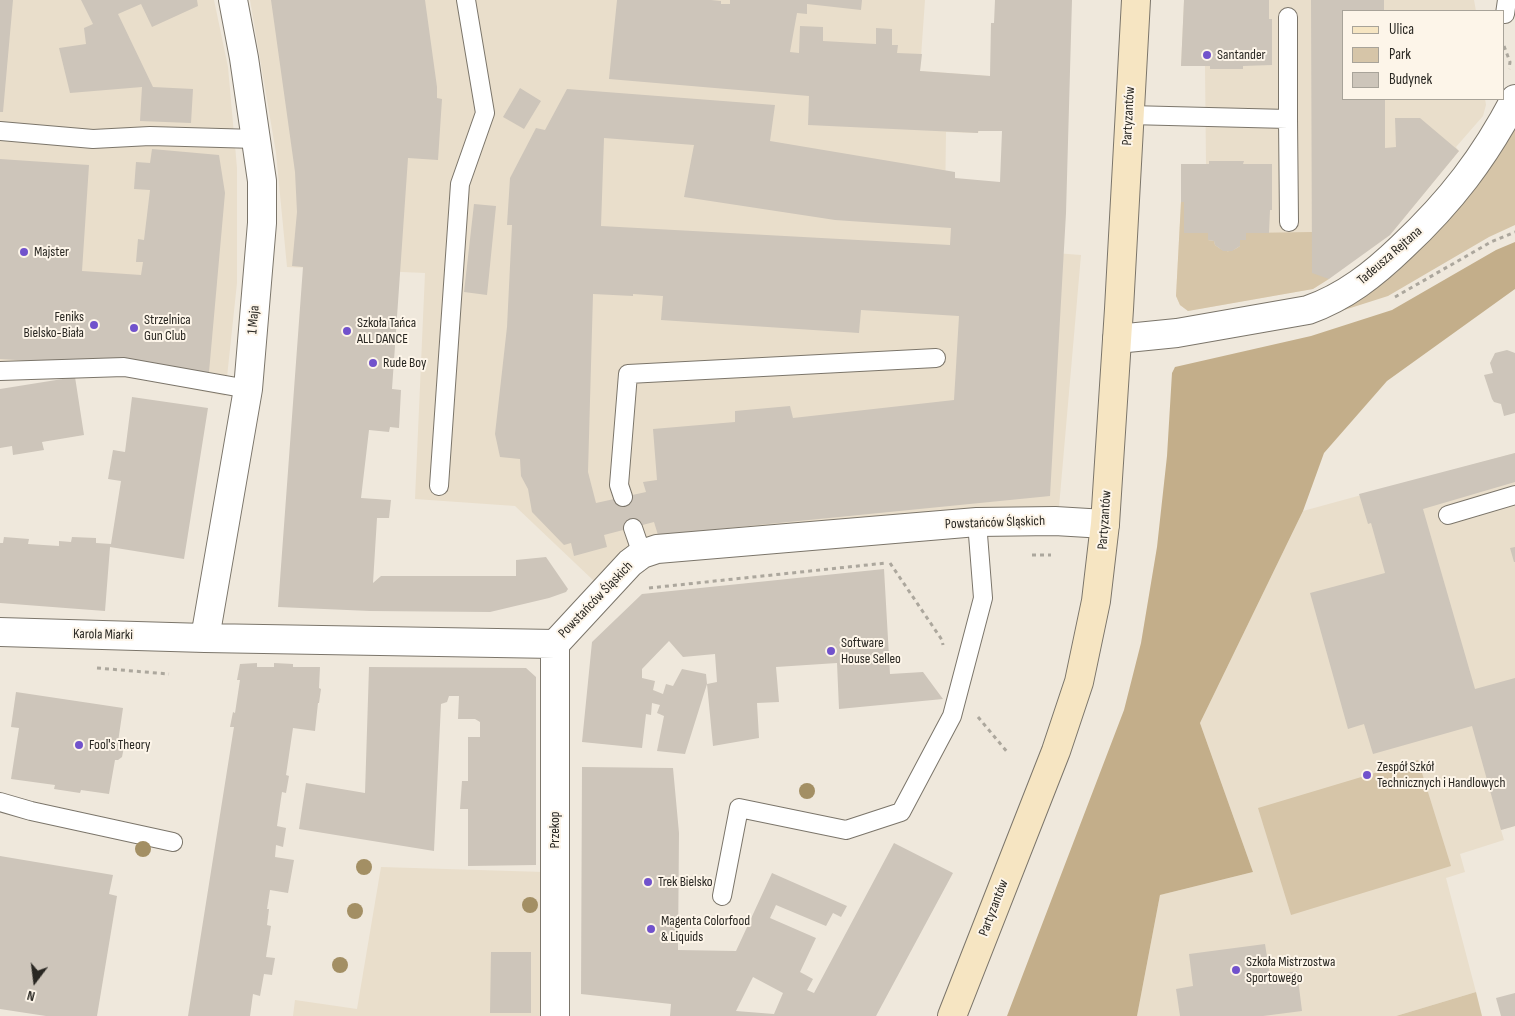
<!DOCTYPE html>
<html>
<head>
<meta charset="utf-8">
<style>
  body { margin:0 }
  #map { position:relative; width:1515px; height:1016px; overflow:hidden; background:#efe8dc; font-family:"Sofia Sans Condensed",sans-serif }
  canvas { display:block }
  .legend { position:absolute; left:1342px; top:10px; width:162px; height:90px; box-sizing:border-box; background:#fdf5e9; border:1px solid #a8a399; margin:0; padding:6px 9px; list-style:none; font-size:15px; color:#292722 }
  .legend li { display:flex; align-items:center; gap:10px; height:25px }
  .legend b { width:25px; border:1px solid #a8a399 }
  .north { position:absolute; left:10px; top:956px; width:50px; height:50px; -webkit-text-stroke:4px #fdf5e9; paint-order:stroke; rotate:195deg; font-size:14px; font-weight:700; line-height:20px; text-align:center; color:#292722 }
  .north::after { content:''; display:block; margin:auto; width:18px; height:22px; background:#292722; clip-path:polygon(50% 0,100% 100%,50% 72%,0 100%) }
</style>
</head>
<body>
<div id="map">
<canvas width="1515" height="1016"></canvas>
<ul class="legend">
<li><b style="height:6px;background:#f6e5c2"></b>Ulica</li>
<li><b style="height:14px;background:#d6c5a8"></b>Park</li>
<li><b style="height:14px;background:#cdc5ba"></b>Budynek</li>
</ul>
<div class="north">N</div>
</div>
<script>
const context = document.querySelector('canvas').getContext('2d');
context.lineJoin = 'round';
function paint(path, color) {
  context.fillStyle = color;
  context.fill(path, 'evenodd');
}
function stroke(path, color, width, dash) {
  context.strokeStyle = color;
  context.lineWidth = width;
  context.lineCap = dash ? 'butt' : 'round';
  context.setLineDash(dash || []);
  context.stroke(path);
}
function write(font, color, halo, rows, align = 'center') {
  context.font = font + ' "Sofia Sans Condensed",sans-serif';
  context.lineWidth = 4;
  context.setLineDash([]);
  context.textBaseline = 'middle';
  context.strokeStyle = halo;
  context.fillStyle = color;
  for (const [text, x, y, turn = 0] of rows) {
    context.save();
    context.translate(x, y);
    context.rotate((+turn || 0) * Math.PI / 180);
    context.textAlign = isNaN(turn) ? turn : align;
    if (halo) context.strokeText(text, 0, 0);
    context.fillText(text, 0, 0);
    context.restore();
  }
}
const built = new Path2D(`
  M0,0H214L228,67L237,168V283L225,396L71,364L0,367Z
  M250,0H925L920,71L990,76L1003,107L1002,131H979L978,133L946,132L945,209H951V245L1081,255L1059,507L665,541L595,582L515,506L415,499L425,273L287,267L276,153Z
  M1184,0H1474L1476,11H1344V99H1485L1486,105L1483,116L1456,147L1459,151L1390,235L1313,289L1188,311L1180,305L1176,296L1181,202L1206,164L1205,66H1181Z
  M1515,453V826L1501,830L1504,840L1460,854L1465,872L1446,878L1476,992L1396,1016H1137L1160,895L1253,872L1200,723L1303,511Z
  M381,867L544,872L546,1016H293L295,1000L357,1009Z`);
const green = new Path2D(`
  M1515,125V225L1489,237L1388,296L1341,311L1339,309L1372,291L1398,271L1457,210L1482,178Z
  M1181,202H1184V233H1208V240L1214,241L1215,245C1225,253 1230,253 1240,246V240H1246V233L1312,232L1329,279L1313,289L1188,311L1180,305L1176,296Z
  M1418,760L1451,866L1291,915L1258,808Z
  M1476,992L1482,1016H1396Z`);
const forest = new Path2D(`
  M1515,242V289L1387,381L1324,453L1303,511L1200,723L1253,872L1160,895L1137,1016H1007L1124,710L1141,643L1157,547L1167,456L1172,373L1175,367L1311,336L1392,310L1496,250Z`);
const building = new Path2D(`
  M0,0H13L3,112H0Z
  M81,0H197L198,6L152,27L141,4L118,14L153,87L193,89L191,123L140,121L142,87L70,93L59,48L86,44L84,28L93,24Z
  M271,0H425L437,87V98L442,99L438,160L408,158L392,389L401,390L399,428L390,427L389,432L369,430L361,498L391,500L389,518H377L373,583L381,576H516V560L546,557L568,589L566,592L549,598L490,612L370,611L278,607L303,267L292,266L297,212L295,172Z
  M617,0H711L721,1V4H730V0H862L861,10L807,4V14L797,13L790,52L799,53L800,26L823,27V41L876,44V28L892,29V45H898L897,53L922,54L920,71L990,76L991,23H994L995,0H1072L1066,213L1050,496L658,535L654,522L604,535L607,547L574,556L571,543L564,545L532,512L528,489L521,476L520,459L500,457L495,434L507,327L512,225H507L510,178L536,128L545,130L567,89L775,105L770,141L955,172V178L1000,182L1002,131H978V133L808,125L809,96L609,79ZM604,138L694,145L684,197L835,220L951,228L950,245L601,226ZM593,294L633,296V294L663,296L661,320L859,333L861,310L959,316L954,400L793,418L790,406L735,411V422L653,429L657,480L643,482L646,492L596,503L588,472Z
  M1184,0H1269V19H1272V65L1243,66V69H1210V66H1181Z
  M1311,0H1384V11H1344V99H1385V148L1396,147L1395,118H1420L1459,151L1390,235L1329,279L1312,273Z
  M520,88L541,101L524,129L503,117Z
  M152,149L219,155L225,193L209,372L0,359V159L89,165L82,271L141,275L143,262H136L138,239L144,240L150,190L134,189L136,162L150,163Z
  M1209,161H1244L1243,164H1272V210H1270L1269,233H1246V240H1240V246L1232,251H1223L1215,245L1214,241L1208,240V233H1184V202H1181V164H1209Z
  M474,204L496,206L487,295L464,292Z
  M1507,350L1515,353V413L1504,416L1501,404L1494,402L1492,399L1484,375L1493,373L1490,363L1495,353Z
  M75,377L84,435L42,442L44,450L13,455L12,446L0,448V389Z
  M132,397L208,408L184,559L110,547L105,611L0,603V543H3L4,537L29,539L28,544L59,546V541L71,542L72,537L96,538V543L111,544L121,481L108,479L113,450L125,452Z
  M1515,453V482L1423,509L1475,689L1515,678V826L1501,830L1472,726L1373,754L1364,724L1348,729L1310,593L1385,573L1371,523L1368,524L1359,494Z
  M1515,547V562H1514L1510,548Z
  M884,569L890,674L923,672L943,699L839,709L837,663L776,667L779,702L757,703L759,738L713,746L707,684L717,682L715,654L683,657L669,641L642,669V678L655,681L653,690L663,694L666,684L673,686L682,669L706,674L707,684L685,754L657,751L664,716L657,713L660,705L652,703L651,715L646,714L642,748L582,742L592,642L642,594Z
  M257,663V667H274V663L293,664V667H320L319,688L321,689L319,703H318L315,731L293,728L286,775L289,776L286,793L282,792L277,826L286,828L283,847L276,845L275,857L294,860L288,893L270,890L267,909H269L267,925L271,926L266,957L275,958L272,975L264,974L260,996L253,994L250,1016H188L233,733L234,727H230L233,712L235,713L240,680H237L240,664Z
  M369,667L526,668L536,677V865L468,866V809H460L462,781H468V737H480V722L475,719H458L459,696H449L447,702L441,704L434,851L299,829L306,783L365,793Z
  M16,692L123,708L118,742L121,743L124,747L122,757L118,760H115L109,794L81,790L80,793L54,789L55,785L11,779L19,728L11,727Z
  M582,767L673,768L679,833L678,950L736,951L772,873L847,906L841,917L833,913L826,926L776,905L770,918L816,938L800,972L813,979L807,990L814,993L894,843L953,873L876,1016H670L671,1004L581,994ZM753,977L783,993L774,1014L736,1011Z
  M0,856L113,875L109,894L117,896L97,1016H46L0,1009Z
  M1265,944L1270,976L1297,971L1302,1011L1263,1016H1180L1176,989L1193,986L1189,954Z
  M491,952H531V1013H490Z
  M1515,993V1016H1501L1496,998Z`);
const path = new Path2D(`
  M1504,46L1510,62L1509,69
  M1395,297L1491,242L1515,232
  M1032,555H1051
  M890,563L942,640L943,645
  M649,588L886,563
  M97,668L169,674
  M978,717L1008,753`);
const lane = new Path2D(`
  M1505,14L1507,0
  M1129,115L1288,119L1289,222
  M1288,119V17
  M0,131L93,139L150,136L256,139
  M0,371L124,367L248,389
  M439,486L460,184L485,113L466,0
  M623,497L619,485L628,374L936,358
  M1448,515L1515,495
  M633,528L642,554
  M0,802L31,811L173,842
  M722,896L739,808L846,830L901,812L952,716L983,598L977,522`);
const street = new Path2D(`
  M1117,339L1177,333L1308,310C1345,297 1374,274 1402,247C1451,201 1484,158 1515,99
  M0,632L205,638L555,644L630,563L642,554L657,549L977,522L1055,521L1105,524
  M205,638L248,389L262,223V181L244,58L233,0
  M555,644V1016`);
const secondary = new Path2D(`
  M952,1016L1056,751L1079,682L1096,601L1105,524L1119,309L1136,0`);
const trees = [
  [807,791],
  [143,849],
  [364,867],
  [530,905],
  [355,911],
  [340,965]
];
const markers = [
  [1207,55,5,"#7152cc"],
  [24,252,5,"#7152cc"],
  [94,325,5,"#7152cc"],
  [134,328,5,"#7152cc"],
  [347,331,5,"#7152cc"],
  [373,363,5,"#7152cc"],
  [831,651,5,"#7152cc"],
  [79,745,5,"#7152cc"],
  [1367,775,5,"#7152cc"],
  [648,882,5,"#7152cc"],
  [651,929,5,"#7152cc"],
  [1236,970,5,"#7152cc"]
];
const poiNames = [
  ["Santander",1217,55],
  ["Majster",34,252],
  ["Feniks",84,317,"right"],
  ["Bielsko-Biała",84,333,"right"],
  ["Strzelnica",144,320],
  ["Gun Club",144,336],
  ["Szkoła Tańca",357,323],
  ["ALL DANCE",357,339],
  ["Rude Boy",383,363],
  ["Software",841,643],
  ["House Selleo",841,659],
  ["Fool's Theory",89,745],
  ["Zespół Szkół",1377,767],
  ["Technicznych i Handlowych",1377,783],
  ["Trek Bielsko",658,882],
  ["Magenta Colorfood",661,921],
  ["& Liquids",661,937],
  ["Szkoła Mistrzostwa",1246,962],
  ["Sportowego",1246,978]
];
const streetNames = [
  ["Partyzantów",1129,116,-87],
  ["Tadeusza Rejtana",1390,256,-41],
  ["1 Maja",254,320,-85],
  ["Partyzantów",1105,520,-86],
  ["Powstańców Śląskich",995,523,-2],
  ["Powstańców Śląskich",596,600,-46],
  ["Karola Miarki",103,635,1],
  ["Przekop",555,830,-90],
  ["Partyzantów",994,908,-69]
];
paint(built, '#e9decb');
paint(green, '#d6c5a8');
paint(forest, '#c3ae8a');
paint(building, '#cdc5ba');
stroke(lane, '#7b756a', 20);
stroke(street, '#7b756a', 30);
stroke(secondary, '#7b756a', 30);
stroke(path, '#aca79d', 3, [4, 4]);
stroke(lane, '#fff', 18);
stroke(street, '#fff', 28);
stroke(secondary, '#f6e5c2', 28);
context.fillStyle = '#a38f64';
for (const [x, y] of trees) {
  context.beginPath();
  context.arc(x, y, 8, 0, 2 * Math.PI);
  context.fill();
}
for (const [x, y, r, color] of markers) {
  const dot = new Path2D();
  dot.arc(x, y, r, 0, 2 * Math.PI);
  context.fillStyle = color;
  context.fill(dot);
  stroke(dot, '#fdf5e9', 2);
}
write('14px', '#292722', '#fdf5e9', poiNames, 'left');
write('14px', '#292722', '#fdf5e9', streetNames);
</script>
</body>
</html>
